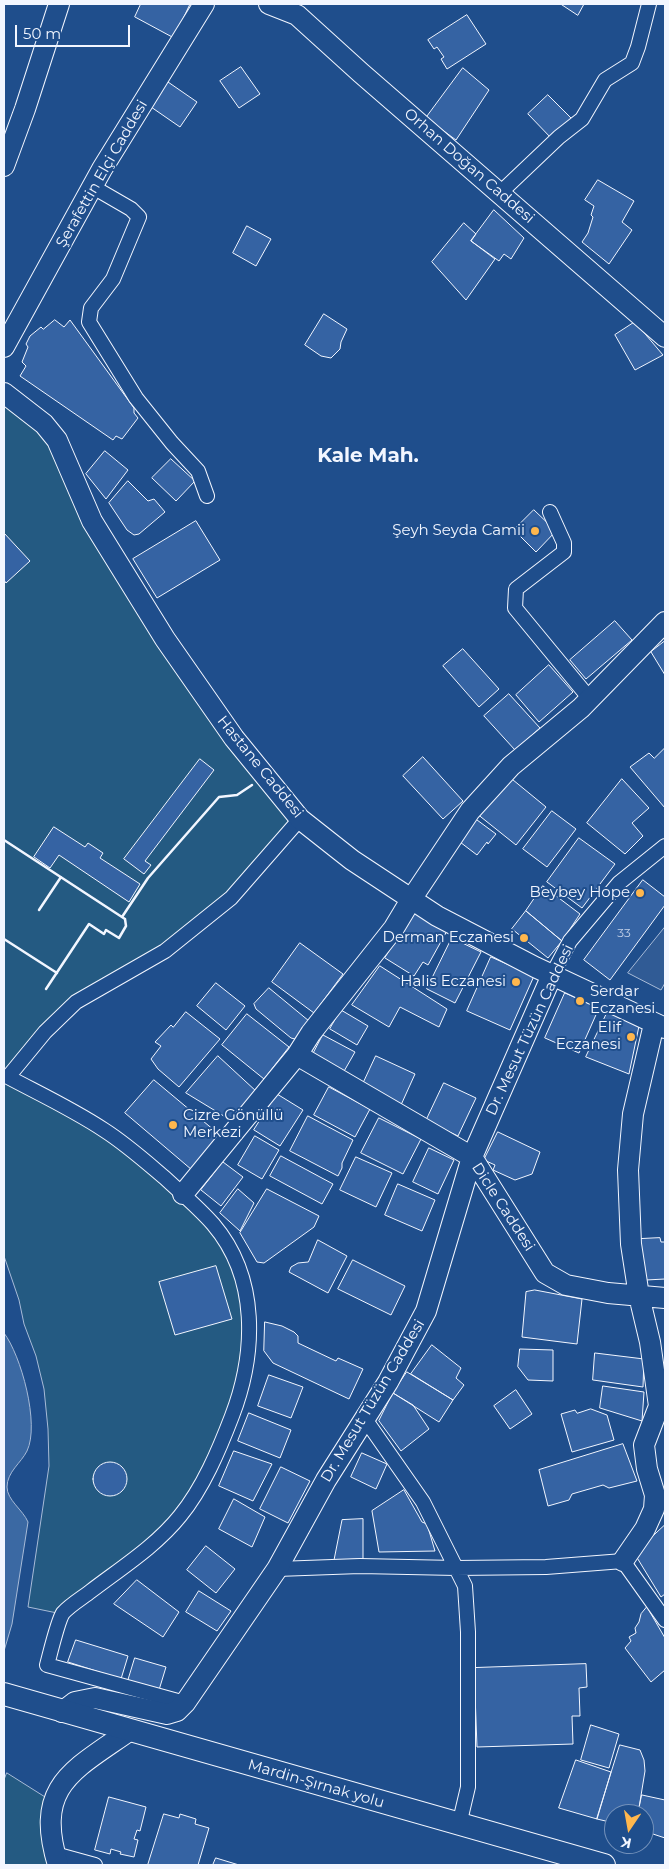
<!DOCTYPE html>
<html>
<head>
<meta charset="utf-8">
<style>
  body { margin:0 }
  #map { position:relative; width:669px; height:1869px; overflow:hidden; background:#1f4e8c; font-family:Montserrat,sans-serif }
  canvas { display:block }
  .frame { position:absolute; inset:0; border:5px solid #f2f6ff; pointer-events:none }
  .north { position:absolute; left:604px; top:1804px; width:50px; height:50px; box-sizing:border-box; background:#1f4e8c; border:1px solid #7391ba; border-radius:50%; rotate:192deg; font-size:14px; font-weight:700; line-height:20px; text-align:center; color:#f2f6ff }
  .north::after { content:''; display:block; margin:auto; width:18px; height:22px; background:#ffb74d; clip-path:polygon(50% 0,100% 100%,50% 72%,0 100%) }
  .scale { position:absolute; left:15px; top:25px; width:115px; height:22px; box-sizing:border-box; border:2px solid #f2f6ff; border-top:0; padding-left:6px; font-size:15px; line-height:18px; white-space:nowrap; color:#f2f6ff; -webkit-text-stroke:4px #1f4e8c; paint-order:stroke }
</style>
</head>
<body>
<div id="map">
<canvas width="669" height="1869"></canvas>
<div class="frame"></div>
<div class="north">K</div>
<div class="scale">50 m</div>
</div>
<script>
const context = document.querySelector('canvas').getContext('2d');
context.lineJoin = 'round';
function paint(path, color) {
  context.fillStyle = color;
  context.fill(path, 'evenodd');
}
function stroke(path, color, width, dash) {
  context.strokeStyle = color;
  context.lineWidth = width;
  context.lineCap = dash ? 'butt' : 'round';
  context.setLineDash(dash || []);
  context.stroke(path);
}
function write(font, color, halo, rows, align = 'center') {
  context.font = font + ' Montserrat,sans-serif';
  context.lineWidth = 4;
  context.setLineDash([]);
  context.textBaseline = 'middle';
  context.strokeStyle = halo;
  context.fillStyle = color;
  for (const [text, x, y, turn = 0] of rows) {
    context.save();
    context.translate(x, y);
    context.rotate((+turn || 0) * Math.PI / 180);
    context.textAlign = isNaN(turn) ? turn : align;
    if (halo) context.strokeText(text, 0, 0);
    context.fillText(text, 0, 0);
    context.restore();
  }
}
const green = new Path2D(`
  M4,393L30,411L92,521L300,819L231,898L165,951L76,1002L9,1077L103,1129L214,1225L248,1303L239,1398L180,1516L62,1614L28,1607L49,1466L48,1429L44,1389L36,1356L24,1324L19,1300L4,1256Z
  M7,1773L53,1802L58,1865H4V1780Z`);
const parking = new Path2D(`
  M665,927V983L661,990L628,973Z`);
const water = new Path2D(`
  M4,1333C21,1355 40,1424 27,1451C21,1463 7,1472 7,1487C7,1500 23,1510 28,1522L12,1624L4,1651Z`);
const building = new Path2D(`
  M141,4H190L174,38L135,17Z
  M561,4H584L578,15Z
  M467,15L486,44L447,69L441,59L444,57L437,47L434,49L428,40Z
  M241,67L260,94L239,108L220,81Z
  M463,68L489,90L456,140L426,118Z
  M168,82L197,102L180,127L151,107Z
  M548,95L572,119L552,139L528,114Z
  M598,180L634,201L622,222L632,230L609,264L582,242L588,233L593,217L591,215L594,206L585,200Z
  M494,210L524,238L511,259L504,254L499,261L471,241Z
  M464,223L476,234L471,241L495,259L466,300L432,262Z
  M247,226L271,239L256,266L233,253Z
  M324,314L347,329L341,342L340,349L331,358L321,356L305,345Z
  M55,320L64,327L70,320L134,408V413L138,418L122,439L116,436L113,440L20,376L26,366L22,362L28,347L26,344L30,336L41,327L43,329Z
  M635,322L663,355L635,370L615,335Z
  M105,451L128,470L106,499L86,474Z
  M171,459L195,481L176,501L152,478Z
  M128,481L148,501L154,499L165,512L139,534L134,535L127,530L109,503Z
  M534,510L556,531L536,552L514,530Z
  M196,521L220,560L157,598L133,559Z
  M4,533L30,561L6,583L4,580Z
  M615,621L632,640L586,679L570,660Z
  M665,641V675L651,652Z
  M463,649L499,689L479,707L443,666Z
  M549,665L573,692L539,722L516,695Z
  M509,694L540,728L515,750L484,716Z
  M665,748V808L630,767L649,753L654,758Z
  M423,757L463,801L443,819L403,776Z
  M200,759L214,770L145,861L151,865L144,874L124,859Z
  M507,775L546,807L516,845L476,813Z
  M622,779L649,808L632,823L643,836L625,854L587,823Z
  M552,811L576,829L547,867L523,849Z
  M473,817L496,834L488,844L487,842L477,855L456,839Z
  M54,827L85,847L88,843L103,853L100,858L140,884L129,902L59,855L50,868L34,857Z
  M579,838L615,864L582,908L547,882Z
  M643,880L665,897V905L610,980L584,960Z
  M543,886L580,914L562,941L526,911Z
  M526,911L562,941L548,958L512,929Z
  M414,913L448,929L428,965L423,962L414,976L385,958Z
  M452,938L481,952L455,1003L427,989Z
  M300,943L343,974L314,1013L272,982Z
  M491,957L534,976L510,1030L467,1011Z
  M380,966L447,1009L439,1027L400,1007L389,1027L352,1005Z
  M216,983L245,1006L226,1030L197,1006Z
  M269,988L309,1021L295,1039L291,1038L256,1009L254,1004Z
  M565,993L599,1008L579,1053L545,1038Z
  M341,1010L368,1026L357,1045L330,1029Z
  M608,1011L639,1026L629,1074L586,1057Z
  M186,1012L220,1039L179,1087L158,1069L151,1059L161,1046L155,1042L171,1025L173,1027Z
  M247,1014L289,1047L264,1079L222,1045Z
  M323,1035L355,1052L343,1073L312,1056Z
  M218,1056L257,1092L232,1121L186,1093Z
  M376,1056L415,1074L401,1105L362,1086Z
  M154,1080L221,1136L192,1170L125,1113Z
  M444,1083L476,1098L458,1136L426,1121Z
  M329,1087L370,1109L355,1137L314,1115Z
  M277,1094L303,1110L280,1146L254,1130Z
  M308,1116L353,1140L342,1163V1168L338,1176L290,1151Z
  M379,1118L421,1139L403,1174L361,1153Z
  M498,1132L540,1152L532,1174L515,1180L493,1170L495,1165L484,1160Z
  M255,1136L279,1150L262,1179L238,1165Z
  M429,1148L454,1160L438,1194L413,1182Z
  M281,1156L333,1184L322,1204L270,1176Z
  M356,1157L392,1173L376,1207L340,1190Z
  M223,1162L243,1177L221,1206L201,1190Z
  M398,1184L435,1200L422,1231L385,1215Z
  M238,1189L254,1203L240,1231L220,1213Z
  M267,1189L319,1216L314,1227L264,1263L257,1262L240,1233Z
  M660,1238L661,1242H665V1279L646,1280L640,1239Z
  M318,1240L347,1256L328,1293L289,1272L291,1267L298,1263L308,1262Z
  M353,1260L405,1286L391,1315L338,1289Z
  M216,1266L232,1319L175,1335L159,1282Z
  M535,1290L582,1299L577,1344L522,1337L526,1292Z
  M265,1322L282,1326L294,1332L298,1336V1343L336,1361L338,1358L363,1369L349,1399L273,1363L264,1351Z
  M432,1345L461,1368L456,1378L464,1385L453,1400L411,1374Z
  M520,1349L553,1350V1381L528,1380L518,1367Z
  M595,1353L644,1359L643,1387L593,1380Z
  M407,1372L453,1400L439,1422L393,1393Z
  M269,1375L303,1387L291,1418L258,1406Z
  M603,1386L644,1392L642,1421L600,1408Z
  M516,1390L532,1414L510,1429L494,1406Z
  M393,1393L413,1405L429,1429L401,1451L379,1421Z
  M591,1409L607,1415L614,1440L572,1452L561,1414L575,1410L577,1413Z
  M249,1413L291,1430L280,1458L238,1441Z
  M623,1444L637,1481L609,1488L603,1485L572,1494L569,1500L548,1506L539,1470Z
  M234,1451L272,1464L253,1501L219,1486Z
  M362,1453L387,1464L376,1489L351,1477Z
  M93 1479a17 17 0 1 1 34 0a17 17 0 1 1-34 0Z
  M281,1467L310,1481L288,1523L260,1509Z
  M404,1490L422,1522L427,1524L435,1551L379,1552L372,1511Z
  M234,1499L265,1517L252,1547L219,1529Z
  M363,1519V1559L334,1560L342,1520Z
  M665,1525V1594L661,1597L636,1556L638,1550Z
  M206,1546L235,1569L216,1593L187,1570Z
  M137,1580L179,1612L163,1637L114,1604Z
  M199,1591L231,1611L217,1631L186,1612Z
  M647,1607L665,1638V1670L651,1682L625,1648L631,1641L629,1637L636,1633L635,1628L639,1622L641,1614Z
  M76,1640L128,1656L121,1679L68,1662Z
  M135,1658L166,1667L159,1690L128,1681Z
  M586,1664L587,1687L579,1688L580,1716H572L573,1744L477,1747L474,1668Z
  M591,1725L619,1734L609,1768L581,1760Z
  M620,1745L640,1750L644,1760L645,1771L638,1814H614V1823L597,1819Z
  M576,1760L611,1772L597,1819L559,1808Z
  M642,1795L665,1800V1838L644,1831V1814H638Z
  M109,1797L146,1807L140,1831L137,1830L134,1839L138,1840L134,1857L120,1854L121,1852L111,1849L110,1854L95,1850Z
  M164,1814L179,1818L180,1814L196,1819L195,1824L209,1828L198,1865H148Z
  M216,1858L239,1865H213Z`);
const street = new Path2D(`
  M93,187L131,209L139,217L113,279L91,308L89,322L136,398L172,443L198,471L207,496
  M500,193L559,137L582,119L605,80L632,63L638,47L649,4
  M550,512L564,543V552L516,589L515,608L590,699
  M552,975L570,941L619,883L665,846
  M365,1419L423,1502L465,1586L468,1632V1787L459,1825
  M277,1569L360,1566L456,1568L546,1567L623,1561L665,1620
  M185,1703L47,1665C50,1654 58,1620 63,1613C70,1605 82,1598 91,1591C121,1568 156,1546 180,1516C203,1488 219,1450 232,1416C256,1353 259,1278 213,1224C198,1207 181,1193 165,1178C145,1161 126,1144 104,1130C74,1110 40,1094 8,1077L45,1032L76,1002L165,951L231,898L300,819
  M55,1854L95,1865`);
const secondary = new Path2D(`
  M269,4L297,15L361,73L665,337
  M4,166L25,109L59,4
  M4,347L102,169L204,4
  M4,393L44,424L57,440L92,521L165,639L234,738L300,819L352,860L437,916L535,967L665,1028
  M297,1055L472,1157L545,1273L566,1285L608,1293L665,1298
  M183,1194L297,1055L311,1033L394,928L412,898L470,811L511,766L581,708L665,622
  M623,1561L645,1529L654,1509L655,1495L647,1469L644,1445L659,1406L650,1342L639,1296L631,1244L628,1170L633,1114L654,1024
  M62,1712L75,1702L95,1698L167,1714L177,1711L185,1703L277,1569L326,1480L388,1382L426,1311L472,1157L552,975
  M58,1865C34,1786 72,1771 129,1731`);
const primary = new Path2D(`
  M4,1694L604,1865`);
const wall = new Path2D(`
  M4,840L125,919L126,926L119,938L106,930L104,934L89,924L46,989
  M39,910L61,877
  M122,917L148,878L219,797L237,795L252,785
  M4,939L57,973`);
const markers = [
  [535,531,5,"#ffb74d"],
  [640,893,5,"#ffb74d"],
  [524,938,5,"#ffb74d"],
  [516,982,5,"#ffb74d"],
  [580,1001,5,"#ffb74d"],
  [631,1037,5,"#ffb74d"],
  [173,1125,5,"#ffb74d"]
];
const numberNames = [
  ["33",624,933]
];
const streetNames = [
  ["Orhan Doğan Caddesi",469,166,41],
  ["Şerafettin Elçi Caddesi",102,174,-60],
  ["Hastane Caddesi",260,767,51],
  ["Dr. Mesut Tüzün Caddesi",530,1030,-65],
  ["Dicle Caddesi",503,1207,57],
  ["Dr. Mesut Tüzün Caddesi",373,1401,-59],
  ["Mardin-Şırnak yolu",316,1784,16]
];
const poiNames = [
  ["Şeyh Seyda Camii",525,531],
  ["Beybey Hope",630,893],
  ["Derman Eczanesi",514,938],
  ["Halis Eczanesi",506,982],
  ["Serdar",590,992,"left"],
  ["Eczanesi",590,1009,"left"],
  ["Elif",621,1028],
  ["Eczanesi",621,1045],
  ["Cizre Gönüllü",183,1116,"left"],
  ["Merkezi",183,1133,"left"]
];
const districtNames = [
  ["Kale Mah.",368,456]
];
paint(green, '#245a82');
stroke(green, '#a8bbd7', 1);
paint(parking, '#305b95');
stroke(parking, '#a8bbd7', 1);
paint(water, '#3b69a3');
stroke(water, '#a8bbd7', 1);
paint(building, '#3563a3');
stroke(building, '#f2f6ff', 1);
stroke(street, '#f2f6ff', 16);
stroke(secondary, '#f2f6ff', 22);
stroke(primary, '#f2f6ff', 24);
stroke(street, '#1f4e8c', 14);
stroke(secondary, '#1f4e8c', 20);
stroke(primary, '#1f4e8c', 22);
stroke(wall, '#f2f6ff', 2.5);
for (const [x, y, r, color] of markers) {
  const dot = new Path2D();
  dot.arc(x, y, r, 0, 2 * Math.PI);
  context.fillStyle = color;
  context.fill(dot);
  stroke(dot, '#1f4e8c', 2);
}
write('12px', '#c3d1e8', null, numberNames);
write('15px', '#f2f6ff', '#1f4e8c', streetNames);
write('15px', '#f2f6ff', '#1f4e8c', poiNames, 'right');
write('bold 20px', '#f2f6ff', '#1f4e8c', districtNames);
</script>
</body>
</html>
